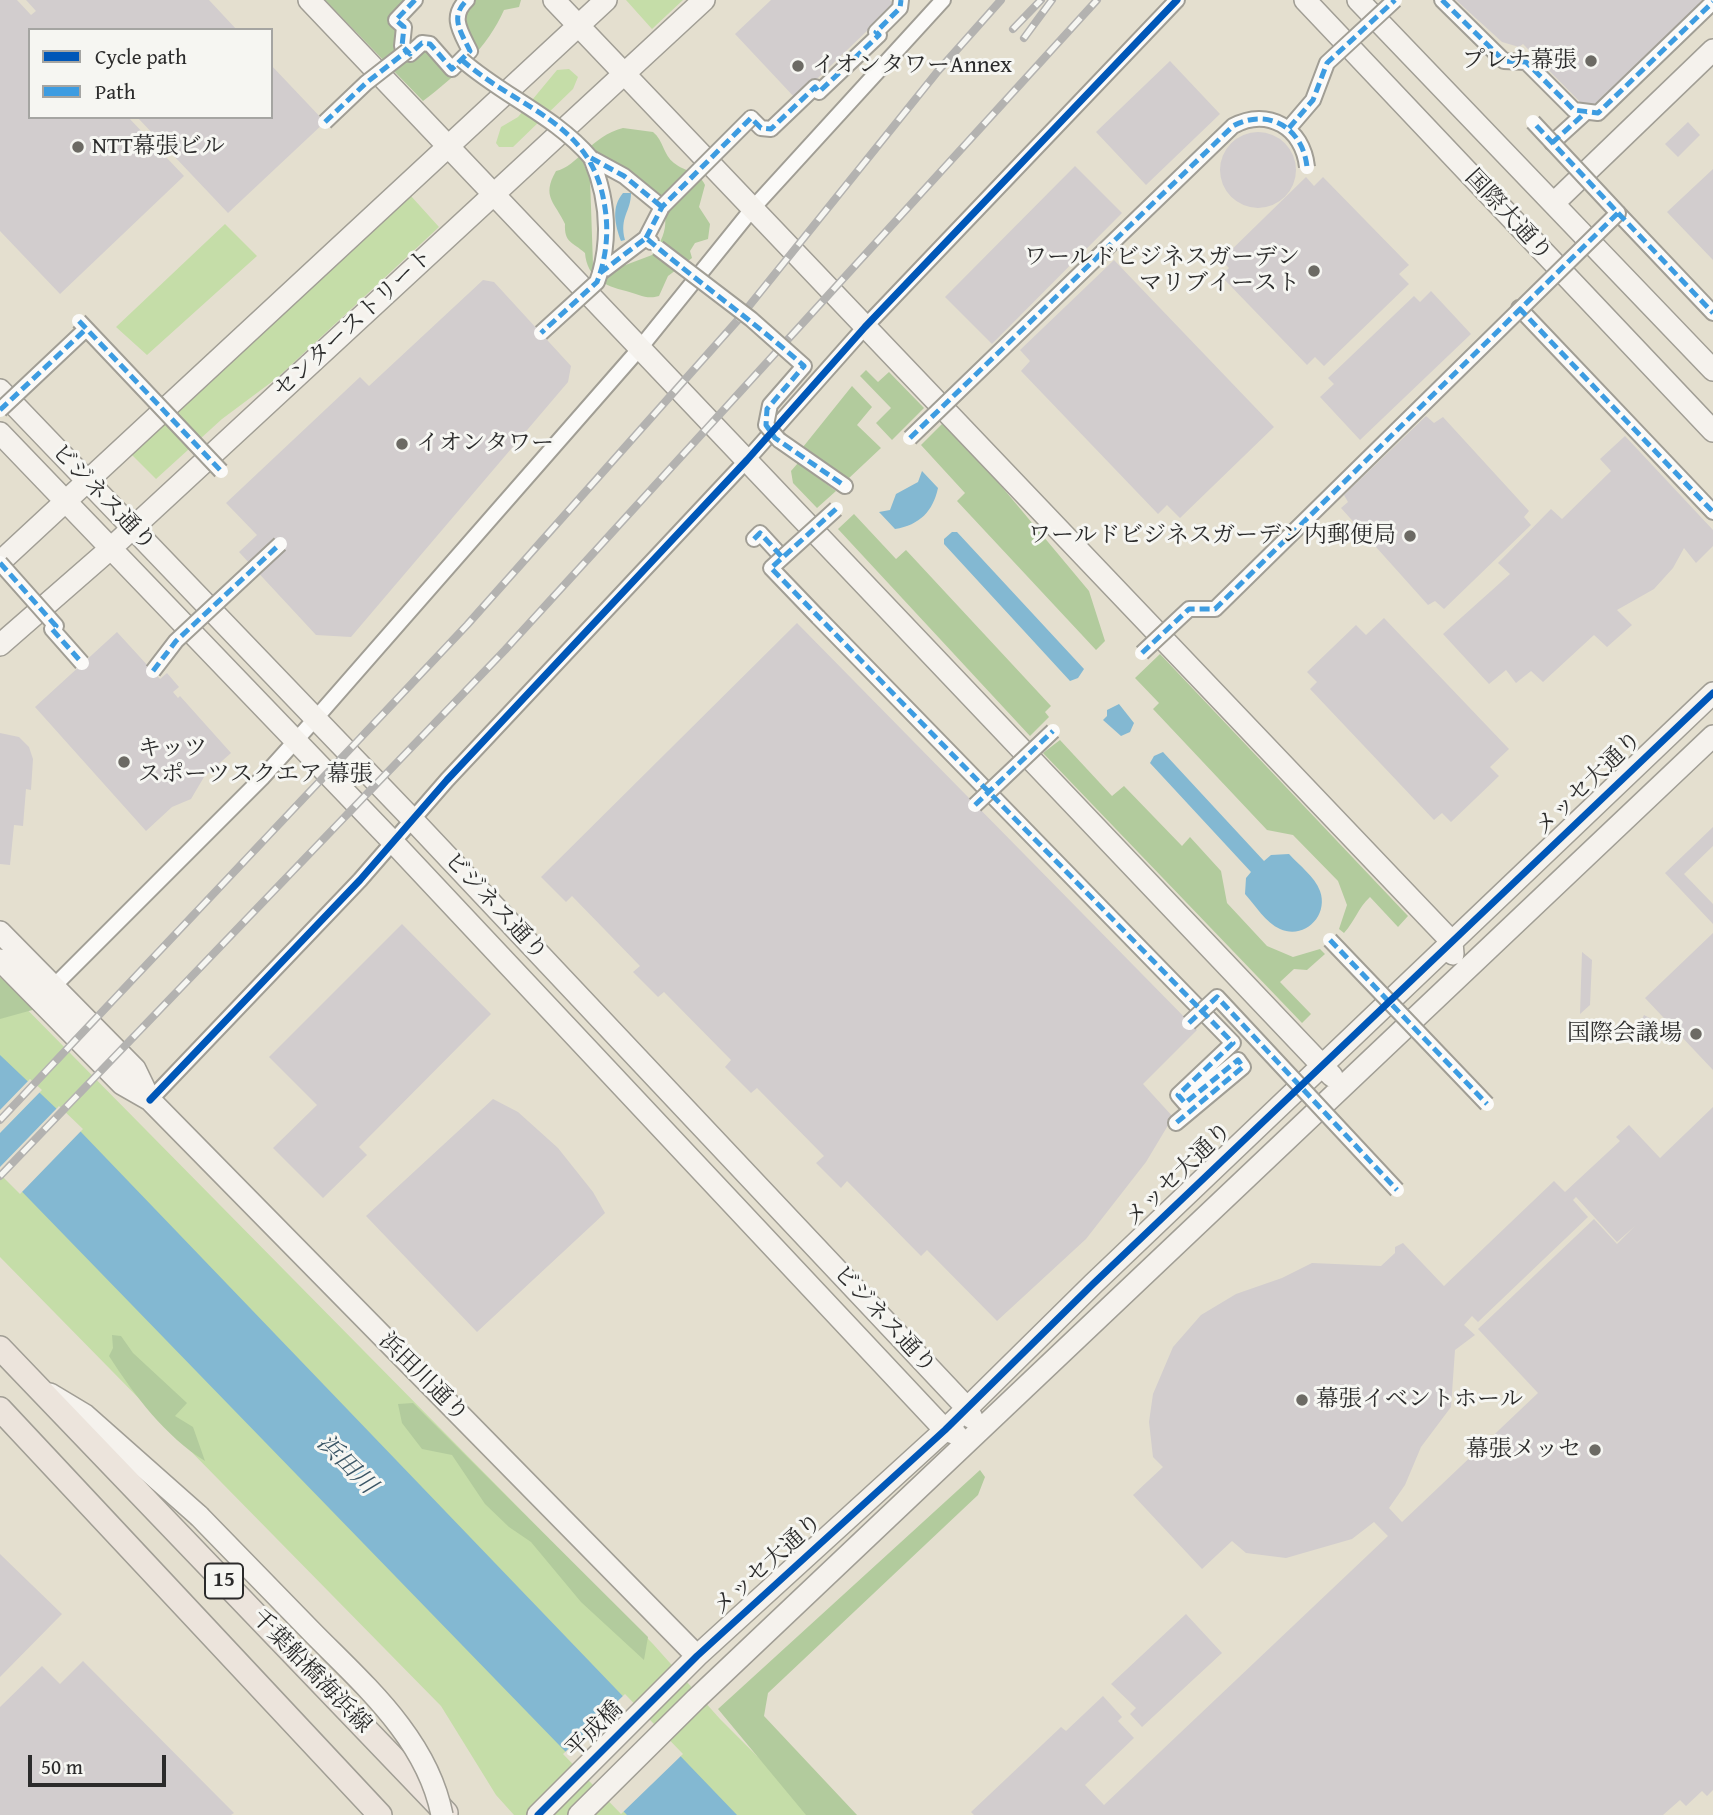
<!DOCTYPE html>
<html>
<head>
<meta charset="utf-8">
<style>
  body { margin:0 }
  #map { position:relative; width:1713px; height:1815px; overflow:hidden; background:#e4dfcf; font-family:"Gentium Book Plus",serif }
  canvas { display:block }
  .legend { position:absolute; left:28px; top:28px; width:245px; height:91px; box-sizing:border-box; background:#f6f6f2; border:2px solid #a5a5a2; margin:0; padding:9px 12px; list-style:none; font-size:21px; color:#2b2b2b }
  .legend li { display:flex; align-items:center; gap:14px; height:35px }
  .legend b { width:35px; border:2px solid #a5a5a2 }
  .scale { position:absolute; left:28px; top:1755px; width:138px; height:32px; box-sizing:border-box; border:4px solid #2b2b2b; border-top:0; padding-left:9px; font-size:21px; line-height:24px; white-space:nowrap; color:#2b2b2b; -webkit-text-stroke:5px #f6f6f2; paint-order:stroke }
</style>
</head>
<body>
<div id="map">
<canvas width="1713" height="1815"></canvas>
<ul class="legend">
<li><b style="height:9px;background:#0057b8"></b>Cycle path</li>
<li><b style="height:9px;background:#3d9ce1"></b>Path</li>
</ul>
<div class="scale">50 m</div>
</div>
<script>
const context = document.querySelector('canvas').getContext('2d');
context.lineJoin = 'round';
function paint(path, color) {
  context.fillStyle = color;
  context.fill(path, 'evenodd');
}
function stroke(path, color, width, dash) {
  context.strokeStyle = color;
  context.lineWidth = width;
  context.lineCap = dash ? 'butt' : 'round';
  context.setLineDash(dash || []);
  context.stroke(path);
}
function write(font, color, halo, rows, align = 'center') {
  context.font = font + ' "Gentium Book Plus","Noto Serif JP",serif';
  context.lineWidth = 6;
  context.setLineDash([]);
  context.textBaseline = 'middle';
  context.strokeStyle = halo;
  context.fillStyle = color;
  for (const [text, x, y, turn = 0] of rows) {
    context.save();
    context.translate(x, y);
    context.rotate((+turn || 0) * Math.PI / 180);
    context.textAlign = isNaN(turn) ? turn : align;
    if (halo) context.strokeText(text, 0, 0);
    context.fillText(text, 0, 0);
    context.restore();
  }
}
const green = new Path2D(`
  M626,0H683L652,29Z
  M569,69L578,77L573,89L513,147H499L496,143L501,127L518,117L557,70Z
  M411,196L439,227L277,378L222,419L156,479L132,455Z
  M225,224L257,256L147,355L116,327Z
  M0,982L653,1644L720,1719L816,1815H514L496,1795L441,1706L0,1257Z`);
const forest = new Path2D(`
  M325,0H415L396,20L402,46L422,43L452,69L470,51L459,29L467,0H521L519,7L504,10C488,47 455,77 423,101Z
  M623,128L653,132C664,141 663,155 674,163C685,172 699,171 705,185L699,207L710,224L708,239L695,243L690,251L692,258L668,276L659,296C647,300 638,294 626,291C605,286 587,278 585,253C573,242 564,243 565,224C555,202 541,197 556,171C577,167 591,136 623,128ZM597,152C631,179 693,201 652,255L615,269L606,278L593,265L590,178L584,165Z
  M866,370L878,382L889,372L924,408L892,440L876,423L891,408L860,376Z
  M852,386L872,407L857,425L881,448L848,479L803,447Z
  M946,420L1089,591L1105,641L1096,650L957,501L965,493L921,445Z
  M798,463L836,491L817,508L793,483L791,471Z
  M854,514L896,559L906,550L1051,706L1045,712L1049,717L1030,736L838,529Z
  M1160,654L1408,916L1398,927L1370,897C1358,908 1355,921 1344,933L1339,929L1347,905L1338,881L1293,835L1267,830L1153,709L1159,703L1135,678Z
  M1060,740L1112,796L1124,786L1182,846L1190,837L1221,871L1227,903L1267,946L1293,957L1320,949L1325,954L1307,970L1294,969L1280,982L1311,1014L1302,1023L1043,753Z
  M0,977L36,1009L0,1019Z
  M112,1335L121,1336L133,1353L187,1403L175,1416L193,1427L205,1461C166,1437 134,1395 109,1356L113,1348Z
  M413,1403L648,1637L644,1660L581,1602L531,1542L509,1527L485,1504L452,1455L422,1449L402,1423L398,1404Z
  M980,1470L985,1477L978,1495L768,1693L764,1716L857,1815H806L718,1709Z`);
const water = new Path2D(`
  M623,193H631C631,212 619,217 625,240L621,241C615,225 611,207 623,193Z
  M922,471L938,488C933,511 920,525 895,529L879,512L890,510L896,494L918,482Z
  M952,532H957L1084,669L1078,678L1070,681L944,544V539Z
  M1119,704L1134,723L1130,732L1121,736L1103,720L1107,716V710Z
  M1163,752L1264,861L1271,855L1289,854C1299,865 1315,877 1320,891C1329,916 1304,940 1280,929C1266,923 1255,905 1245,894L1246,878L1251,872L1150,763L1154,756Z
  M0,1055L81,1132L737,1815H627L0,1169Z`);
const pier = new Path2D(`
  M30,1079L42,1090L0,1133V1110Z
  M59,1106L83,1129L20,1194L0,1174V1167Z
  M625,1694L683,1754L621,1814L563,1754Z`);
const building = new Path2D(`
  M0,0H17L31,15L36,11L26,0H209L237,30H30V117H128L184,176L60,294L0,231Z
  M771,0H890L894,5L796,99L735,34Z
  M1456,0H1706L1598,109L1585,107L1523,44L1519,47L1502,42Z
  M1170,61L1220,114L1146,185L1096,132Z
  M271,65L325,122L228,213L137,117H271Z
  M1688,122L1700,135L1678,157L1665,144Z
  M1220 170a38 38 0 1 1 76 0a38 38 0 1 1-76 0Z
  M1075,166L1122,213L992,344L945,297Z
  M1713,169V260L1667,212Z
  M1306,177L1314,186L1323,177L1409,265L1399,274L1409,284L1324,366L1315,357L1307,365L1221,276L1229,268L1221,260Z
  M1114,260L1274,427L1180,518L1167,505L1158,514L1021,371L1030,361L1020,350Z
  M483,280L494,282L571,366L568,382L351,637L316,635L239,552L257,535L226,503L360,377L369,386Z
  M1431,291L1471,334L1360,440L1320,397L1334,384L1328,378L1414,296L1420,302Z
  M1426,416L1434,423L1443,417L1529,511L1524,517L1531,525L1444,609L1435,601L1428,605L1341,508L1348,502L1344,495Z
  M1625,436L1713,530V546L1696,563L1684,548L1673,568L1654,589L1617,610L1632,625L1607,647L1594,635L1543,682L1531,671L1516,683L1506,670L1489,684L1443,634L1510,574L1498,563L1551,509L1562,519L1611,471L1600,459Z
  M1384,618L1509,749L1490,767L1499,776L1451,822L1442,813L1434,820L1310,689L1317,682L1307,672L1356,625L1366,635Z
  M797,623L1197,1030L1143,1084L1173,1117L1146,1162L1086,1239L997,1321L927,1250L921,1256L847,1181L841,1188L816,1163L824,1156L757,1088L751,1093L725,1067L731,1060L664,992L658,997L633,972L640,966L572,896L566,902L541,877Z
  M117,632L160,679L167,673L179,687L173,692L178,698L180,696L231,753L204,777L191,799L172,807L146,831L35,707Z
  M0,733L19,737L29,747L33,759L31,790L26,789L23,826L14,825L10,865L0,864Z
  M1713,827V846L1684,874L1713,904V924L1665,873Z
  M402,924L491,1014L359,1147L367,1155L323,1198L273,1148L317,1105L269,1057Z
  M1713,933V1070L1645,998Z
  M1582,952L1592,960L1590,1005L1580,1014Z
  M1644,1015L1661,1024L1652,1042L1635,1034Z
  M493,1099L518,1112L558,1148L593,1192L605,1213L477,1332L366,1216Z
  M1713,1107V1790L1707,1796L1702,1791L1686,1806L1680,1800L1663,1815H974L971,1812L1061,1727L1066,1731L1103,1696L1122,1717L1118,1721L1134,1738L1085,1785L1104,1805L1388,1536L1374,1522L1352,1539L1286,1558L1246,1553L1232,1541L1202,1569L1133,1495L1163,1467L1153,1457L1149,1422L1153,1394L1173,1347L1201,1315L1236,1294L1282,1278L1312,1263L1381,1266L1395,1253V1247L1403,1243L1444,1286L1554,1181L1565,1192L1620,1141L1616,1137L1629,1125L1660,1158ZM1576,1197L1617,1242L1635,1226L1617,1244L1594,1219L1478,1329L1538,1393L1402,1522L1389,1508L1405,1485L1421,1447L1451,1407L1455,1350L1475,1335L1464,1325L1472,1316L1478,1322L1588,1217L1573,1200Z
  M0,1554L62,1614L0,1677Z
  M1186,1614L1222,1653L1142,1727L1130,1714L1136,1708L1111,1684Z
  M83,1661L234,1813L231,1815H0V1707L42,1666L60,1684Z`);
const street = new Path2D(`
  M415,0L396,20L404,27L402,46L410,54L422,43L430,44L452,69L470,51C461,32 449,17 467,0
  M1442,0L1504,61L1526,62L1574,110L1598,113L1713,2
  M751,118L761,128L771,129L815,87L819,92L879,35L876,32L900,8L901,0
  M1552,143L1586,112
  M591,158L624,176L662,207L646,238
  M591,158C607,196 611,233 600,273
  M1618,213L1713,313
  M600,273L646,238L651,242
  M1519,308L1713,512
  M779,440L845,486
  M754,539L760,533L782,557
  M818,617L1233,1043L1178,1095L1185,1103L1238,1060L1243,1067L1176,1123
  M48,992L262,778L316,718L640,348L753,208L943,0
  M150,1100L360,880L447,780L747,460L865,327L1177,0`);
const secondary = new Path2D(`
  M309,0L1332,1076
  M554,0L1452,942L1453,954
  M1305,0L1713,431
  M1358,0L1713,370
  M1554,203L1713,50
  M0,390L413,820L967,1408L972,1418
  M0,433L393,842L945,1430L956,1434
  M0,562L606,0
  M0,645L110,549L704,0
  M0,932L135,1069L150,1100
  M0,960L122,1084L150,1100L697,1656
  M50,1394L85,1415L199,1516
  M538,1815L697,1656L945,1430L1093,1284L1713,693
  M579,1815L696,1699L1713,736`);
const primary = new Path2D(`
  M0,1348L446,1813
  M0,1409L380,1815`);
const rail = new Path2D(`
  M1013,29L1041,0
  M1024,38L1052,0
  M0,1120L467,625L737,321L938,71L1001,0
  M0,1176L505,650L1097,0`);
const streetBridge = new Path2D(`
  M462,60C503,96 555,116 591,158
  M325,122L366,83L407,51
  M1289,128L1313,100L1327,63L1395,0
  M662,207L751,118
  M658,248L751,319L804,366L770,405L766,425L779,440
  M79,321L221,471
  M541,333L597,282L600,273
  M0,410L86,329
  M910,438L1233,126C1268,107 1303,128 1307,167
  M0,563L56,626L52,629L82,663
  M818,617L771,568L836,509
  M1142,653L1189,609H1215L1618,213L1533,122
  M153,671L176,641L280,544
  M975,805L1053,731
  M1330,940L1487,1104
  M1189,1023L1217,997L1397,1190`);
const secondaryBridge = new Path2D(`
  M199,1516C236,1554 274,1593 311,1631C363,1684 427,1738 442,1815`);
const quiet = new Path2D(`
  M415,0L396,20L404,27L402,46L410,54L422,43L430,44L452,69L470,51C461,32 449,17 467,0
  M1442,0L1504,61L1526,62L1574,110L1598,113L1713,2
  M462,60C520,111 593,121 605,208C609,233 606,259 597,282L541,333
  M325,122L366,83L407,51
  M1289,128L1313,100L1327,63L1395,0
  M1552,143L1586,112
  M591,158L624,176L662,207
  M1618,213L1713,313
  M646,238L662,207L751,118L761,128L771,129L815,87L819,92L879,35L876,32L900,8L901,0
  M600,273L646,238C698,282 753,321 804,366L767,409L766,425L775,438L845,486
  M1519,308L1713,512
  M79,321L221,471
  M0,410L86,329
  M910,438L1233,126C1268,107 1303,128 1307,167
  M836,509L771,568L1233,1043L1178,1095L1185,1103L1238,1060L1243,1067L1176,1123
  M754,539L760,533L782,557
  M0,563L56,626L52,629L82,663
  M1142,653L1189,609H1215L1618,213L1533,122
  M153,671L176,641L280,544
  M975,805L1053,731
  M1330,940L1487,1104
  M1189,1023L1217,997L1397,1190`);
const cycleway = new Path2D(`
  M150,1100L360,880L447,780L747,460L865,327L1177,0
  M538,1815L697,1656L945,1430L1093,1284L1713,693`);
const markers = [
  [1591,61,7,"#6c6a64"],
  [798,66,7,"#6c6a64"],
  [78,147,7,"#6c6a64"],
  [1314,271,7,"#6c6a64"],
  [402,444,7,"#6c6a64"],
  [1410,536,7,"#6c6a64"],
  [124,762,7,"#6c6a64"],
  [1696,1034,7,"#6c6a64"],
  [1302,1400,7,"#6c6a64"],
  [1595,1450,7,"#6c6a64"]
];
const shields = [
  [224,1581,38]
];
const shieldNames = [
  ["15",224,1581]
];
const poiNames = [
  ["プレナ幕張",1577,61],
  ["イオンタワーAnnex",812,66,"left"],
  ["NTT幕張ビル",92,147,"left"],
  ["ワールドビジネスガーデン",1300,258],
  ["マリブイースト",1300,284],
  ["イオンタワー",416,444,"left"],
  ["ワールドビジネスガーデン内郵便局",1396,536],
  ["キッツ",138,749,"left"],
  ["スポーツスクエア 幕張",138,775,"left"],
  ["国際会議場",1682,1034],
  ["幕張イベントホール",1316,1400,"left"],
  ["幕張メッセ",1581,1450]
];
const streetNames = [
  ["国際大通り",1508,216,47],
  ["センターストリート",354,324,-43],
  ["ビジネス通り",103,498,46],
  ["メッセ大通り",1589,784,-44],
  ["ビジネス通り",495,907,47],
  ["メッセ大通り",1179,1175,-44],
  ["ビジネス通り",884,1320,47],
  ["浜田川通り",423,1378,45],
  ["メッセ大通り",768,1565,-42],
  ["千葉船橋海浜線",311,1672,46],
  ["平成橋",595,1730,-45]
];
const waterNames = [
  ["浜田川",346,1465,45]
];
paint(green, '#c5dda8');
paint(forest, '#b2cb9d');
paint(water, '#83b8d2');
paint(pier, '#e4dfcf');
paint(building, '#d2cdce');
stroke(street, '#a19e95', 18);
stroke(secondary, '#a19e95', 24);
stroke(primary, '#a19e95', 26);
stroke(street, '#fbfaf8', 14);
stroke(secondary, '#f5f2ed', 21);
stroke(primary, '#ece4dc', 23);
stroke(rail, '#b3b2b0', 8);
stroke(rail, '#f6f6f2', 5, [16]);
stroke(streetBridge, '#a19e95', 18, []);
stroke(secondaryBridge, '#a19e95', 24, []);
stroke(streetBridge, '#fbfaf8', 14);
stroke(secondaryBridge, '#f5f2ed', 21);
stroke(quiet, '#3d9ce1', 5, [10, 5]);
stroke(cycleway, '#0057b8', 7);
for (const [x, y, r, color] of markers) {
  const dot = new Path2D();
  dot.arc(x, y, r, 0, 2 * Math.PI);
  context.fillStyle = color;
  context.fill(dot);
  stroke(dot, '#f6f6f2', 2.5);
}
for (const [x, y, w] of shields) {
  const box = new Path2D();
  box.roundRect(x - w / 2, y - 17.5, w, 35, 5);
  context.fillStyle = '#f6f6f2';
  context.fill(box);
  stroke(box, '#2b2b2b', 2);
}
write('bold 21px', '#2b2b2b', null, shieldNames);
write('23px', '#2b2b2b', '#f6f6f2', poiNames, 'right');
write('23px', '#2b2b2b', '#f6f6f2', streetNames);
write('italic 24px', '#3b5666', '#f6f6f2', waterNames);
</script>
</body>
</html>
